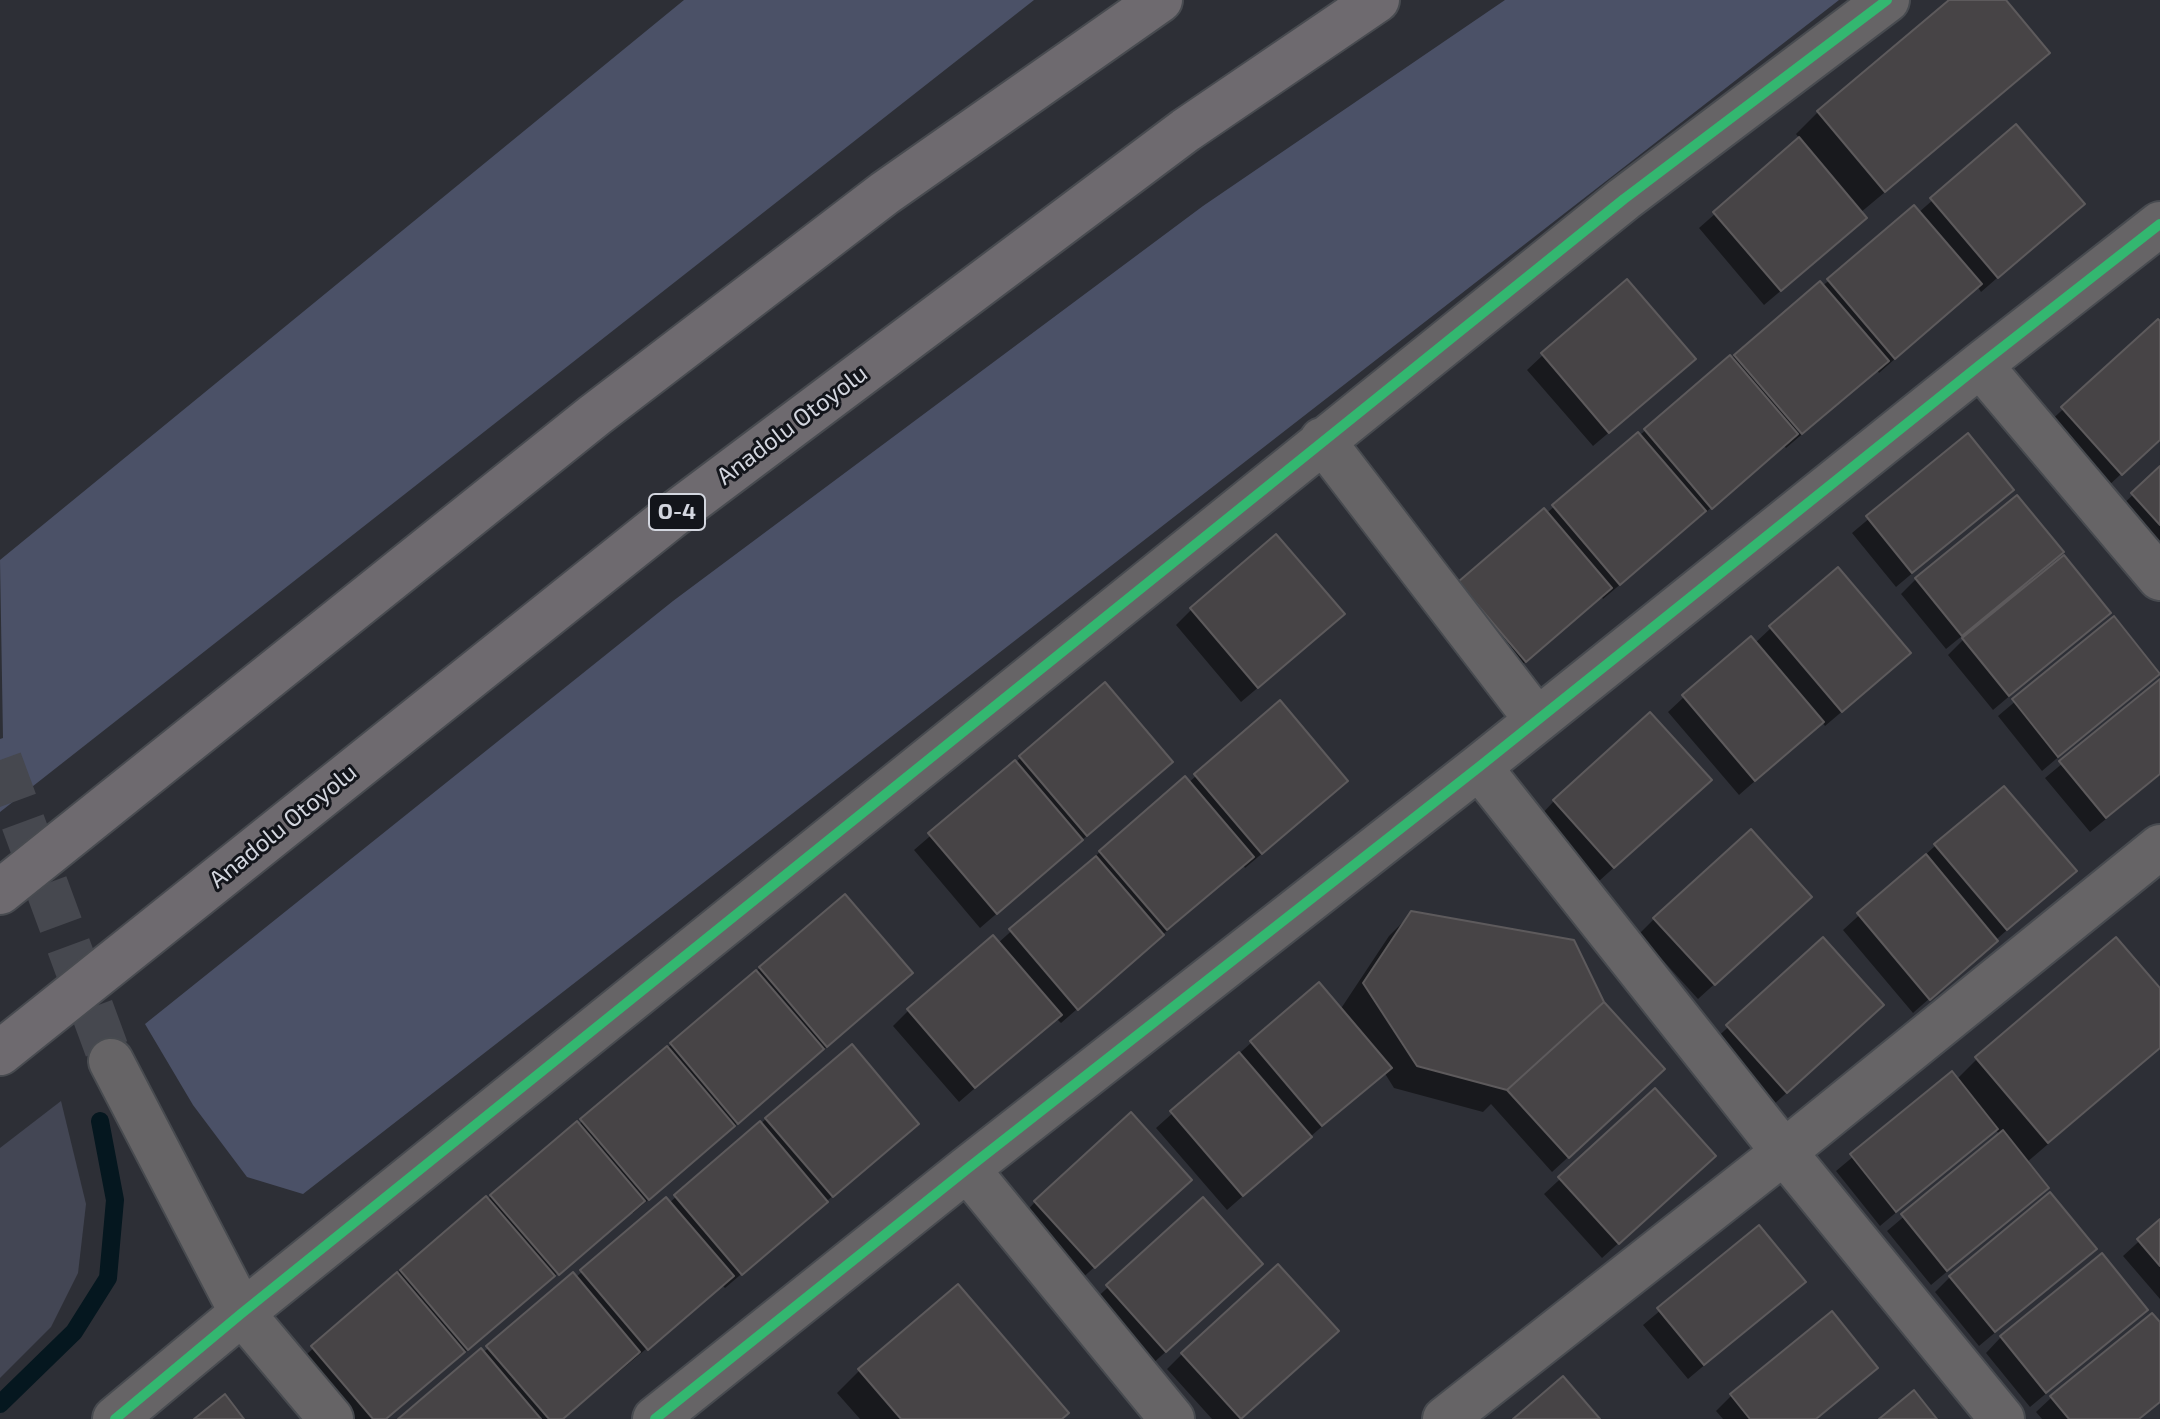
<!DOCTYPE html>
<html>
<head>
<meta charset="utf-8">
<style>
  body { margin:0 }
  canvas { display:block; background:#2d2f36 }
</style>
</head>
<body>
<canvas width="2160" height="1419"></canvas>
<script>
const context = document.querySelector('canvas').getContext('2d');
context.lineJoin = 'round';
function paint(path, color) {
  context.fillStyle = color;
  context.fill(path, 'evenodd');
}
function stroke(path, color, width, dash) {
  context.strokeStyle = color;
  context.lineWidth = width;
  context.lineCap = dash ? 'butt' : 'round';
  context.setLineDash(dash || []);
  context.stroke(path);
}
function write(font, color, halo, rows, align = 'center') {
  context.font = font + ' "Exo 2",sans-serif';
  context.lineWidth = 6;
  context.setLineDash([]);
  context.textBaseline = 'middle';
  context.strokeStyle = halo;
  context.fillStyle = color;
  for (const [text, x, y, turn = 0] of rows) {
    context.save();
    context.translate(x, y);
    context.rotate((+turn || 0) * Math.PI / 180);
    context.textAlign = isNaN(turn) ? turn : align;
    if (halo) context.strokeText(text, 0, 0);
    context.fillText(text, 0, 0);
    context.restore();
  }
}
const green = new Path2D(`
  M61,1101L86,1204L78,1273L51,1327L0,1378V1148Z`);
const forest = new Path2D(`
  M684,0H1034L0,812V739L3,738L0,560Z
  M1505,0H1839L303,1194L247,1177L193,1105L145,1024L673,601L1203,206Z`);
const shadow = new Path2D(`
  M1952,0H2003L2047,53L2025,75L1860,213L1864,218L1849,233L1764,305L1699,228L1800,139L1796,134L1818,112Z
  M2016,127L2082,204L1981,292L1977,286L1879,373L1877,370L1786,448L1784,446L1603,599L1601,596L1509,676L1444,599L1820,284L1822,286L1918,213Z
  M2158,322L2160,324V438L2106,488L2047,424Z
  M1543,355L1678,374L1593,446L1527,370Z
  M1967,436L2011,490L1896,587L1852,533Z
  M2160,469V557L2117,510Z
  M2061,552L2039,574L2108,613L1993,710L1948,655L1970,633L1968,631L1946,649L1901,594L1916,579Z
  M1192,609L1326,630L1241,702L1176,625Z
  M2113,619L2157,673L2042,771L1998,716Z
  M1771,628L1893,668L1825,726L1822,722L1739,795L1668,712L1684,697L1755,643Z
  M2160,682V775L2090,832L2045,778Z
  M1105,685L1155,777L980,928L914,850Z
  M1280,703L1330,796L1245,868L1243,865L1061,1023L1056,1018L959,1102L893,1026L909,1010L998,943L1100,852L1188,783Z
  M2003,789L2074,871L1913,1013L1843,930L1935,846Z
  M1694,795L1598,882L1539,817L1554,801Z
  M1794,912L1698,999L1639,934L1654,919Z
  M1412,913L1647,1085L1552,1172L1491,1104L1483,1112L1394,1088L1384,1072L1227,1210L1156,1128L1252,1042L1340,1010L1389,936Z
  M1823,940L1866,1020L1771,1107L1712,1042Z
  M760,968L895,988L633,1213L631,1211L386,1419H345L297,1363L396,1274L578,1125Z
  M2160,992V1048L2026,1163L2047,1188L1931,1285L1887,1231L2000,1135L1995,1129L1880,1226L1836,1171L1952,1074L1956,1080L1977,1059Z
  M1655,1091L1698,1171L1602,1258L1544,1194Z
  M766,1119L917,1124L725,1288L722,1285L563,1419H401L575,1278L666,1199L669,1203Z
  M1174,1195L1078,1282L1020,1218L1035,1202Z
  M1203,1200L1245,1280L1150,1366L1092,1302Z
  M2160,1222V1299L2123,1256Z
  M1759,1228L1803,1282L1688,1379L1643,1325Z
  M2095,1249L1979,1346L1935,1292L1950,1277Z
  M2146,1310L2030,1407L1986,1353L2001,1337Z
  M2160,1325V1402L2139,1419H2042L2036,1412L2052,1397Z
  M1321,1347L1242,1419H1212L1167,1369L1182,1354Z
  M1876,1368L1817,1419H1723L1716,1411L1732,1395Z
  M860,1370L1060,1419H860L837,1393Z`);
const stream = new Path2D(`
  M0,1404L74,1332L108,1278L115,1200L100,1121`);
const building = new Path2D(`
  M1949,0H2006L2050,53L1885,192L1817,111Z
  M2016,124L2085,204L1998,278L1930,198Z
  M1799,137L1867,218L1781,291L1713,212Z
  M1914,205L1982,284L1895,359L1827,279Z
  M1627,279L1696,359L1609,433L1541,353Z
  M1820,281L1889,361L1802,434L1734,355Z
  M2158,319L2160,321V440L2122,475L2061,407Z
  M1730,355L1798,434L1712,509L1644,429Z
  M1638,432L1706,511L1620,585L1552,505Z
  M1968,433L2014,490L1912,573L1866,516Z
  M2160,466V525L2131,493Z
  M2017,495L2064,552L1962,636L1915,578Z
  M1544,508L1612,588L1526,662L1458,582Z
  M1276,534L1345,614L1258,688L1190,608Z
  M2064,555L2111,613L2009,696L1962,638Z
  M1838,567L1911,653L1842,712L1769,626Z
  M2114,616L2160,674L2058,757L2012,699Z
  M1751,636L1824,722L1755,781L1682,695Z
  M2160,679V774L2106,818L2059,761Z
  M1105,682L1173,762L1087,836L1019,756Z
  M1280,700L1348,781L1262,854L1194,774Z
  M1650,712L1712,780L1614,868L1553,800Z
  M1015,760L1083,840L997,914L928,833Z
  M1185,776L1254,857L1167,930L1099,851Z
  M2004,786L2077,871L2007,930L1934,844Z
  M1751,829L1812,897L1715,985L1653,918Z
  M1926,854L1998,941L1930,1000L1857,913Z
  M1096,856L1164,935L1078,1010L1009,929Z
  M845,894L913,973L827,1047L759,967Z
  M1411,911L1574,940L1604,1002L1507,1090L1417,1066L1363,983Z
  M993,935L1062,1015L975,1088L907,1009Z
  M1823,937L1884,1005L1787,1093L1726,1025Z
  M2116,937L2160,988V1048L2048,1143L1975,1057Z
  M756,970L824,1049L738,1124L670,1043Z
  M1319,982L1392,1068L1322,1126L1250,1041Z
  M1604,1002L1665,1069L1569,1158L1507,1090Z
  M852,1044L919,1124L833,1197L765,1118Z
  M667,1046L735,1126L649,1200L580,1119Z
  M1239,1052L1312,1137L1243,1196L1170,1111Z
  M1952,1071L1998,1129L1896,1212L1850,1154Z
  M1655,1088L1716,1156L1619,1244L1558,1177Z
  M1131,1112L1192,1180L1095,1268L1034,1201Z
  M577,1121L645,1201L559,1275L490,1195Z
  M760,1121L828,1202L742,1275L674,1195Z
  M2003,1130L2049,1188L1947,1271L1901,1214Z
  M2050,1192L2097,1249L1995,1332L1949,1276Z
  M486,1196L555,1276L468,1350L400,1270Z
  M666,1197L734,1276L648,1350L580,1270Z
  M1203,1197L1263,1264L1166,1352L1106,1285Z
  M2160,1219V1266L2137,1239Z
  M1759,1225L1806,1282L1704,1365L1657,1308Z
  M2102,1253L2148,1310L2046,1393L2000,1336Z
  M1278,1264L1339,1331L1241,1419L1181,1353Z
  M397,1272L465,1352L386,1419H373L311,1346Z
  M573,1272L640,1352L563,1419H549L486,1346Z
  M958,1284L1069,1413L1062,1419H901L858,1369Z
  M1832,1311L1878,1368L1816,1419H1750L1730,1394Z
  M2152,1313L2160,1322V1402L2139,1419H2069L2050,1396Z
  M481,1348L541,1419H398Z
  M1563,1376L1600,1419H1513Z
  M1914,1390L1937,1419H1879Z
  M225,1394L244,1419H194Z`);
const streetTunnel = new Path2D(`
  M0,760L111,1061`);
const street = new Path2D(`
  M1980,365L2160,578
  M1322,440L1537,720
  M1479,767L1784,1152L2002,1419
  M111,1061L242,1313L331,1419
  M967,1169L1172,1419
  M115,1419L242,1313L1624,199L1887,0
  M655,1419L967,1169L1479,767L1980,365L2160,224
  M1445,1419L1784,1152L2160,847`);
const highway = new Path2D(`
  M0,892L595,415L885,193L1160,0
  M0,1053L669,518L1186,130L1377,0`);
const cycleway = new Path2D(`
  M115,1419L242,1313L1624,199L1887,0
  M655,1419L967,1169L1479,767L1980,365L2160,224`);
const shields = [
  [677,512,56]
];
const shieldNames = [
  ["O-4",677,512]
];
const streetNames = [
  ["Anadolu Otoyolu",792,425,-37],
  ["Anadolu Otoyolu",283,826,-39]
];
paint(green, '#434654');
paint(forest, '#4b5167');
paint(shadow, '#0007');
stroke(stream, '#05171f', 18);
paint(building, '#474446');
stroke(building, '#5d5a5c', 2);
stroke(streetTunnel, '#46484f', 44, [44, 22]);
stroke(street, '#484b50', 48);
stroke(highway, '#484b50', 48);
stroke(street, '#666466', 44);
stroke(highway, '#6e6a6f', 44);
stroke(cycleway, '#33b770', 10);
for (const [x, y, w] of shields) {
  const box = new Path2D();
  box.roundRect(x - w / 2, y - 18, w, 36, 6);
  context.fillStyle = '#13151b';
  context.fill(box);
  stroke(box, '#d3d6df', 2);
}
write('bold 22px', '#d3d6df', null, shieldNames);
write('24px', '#d3d6df', '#13151b', streetNames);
</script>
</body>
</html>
